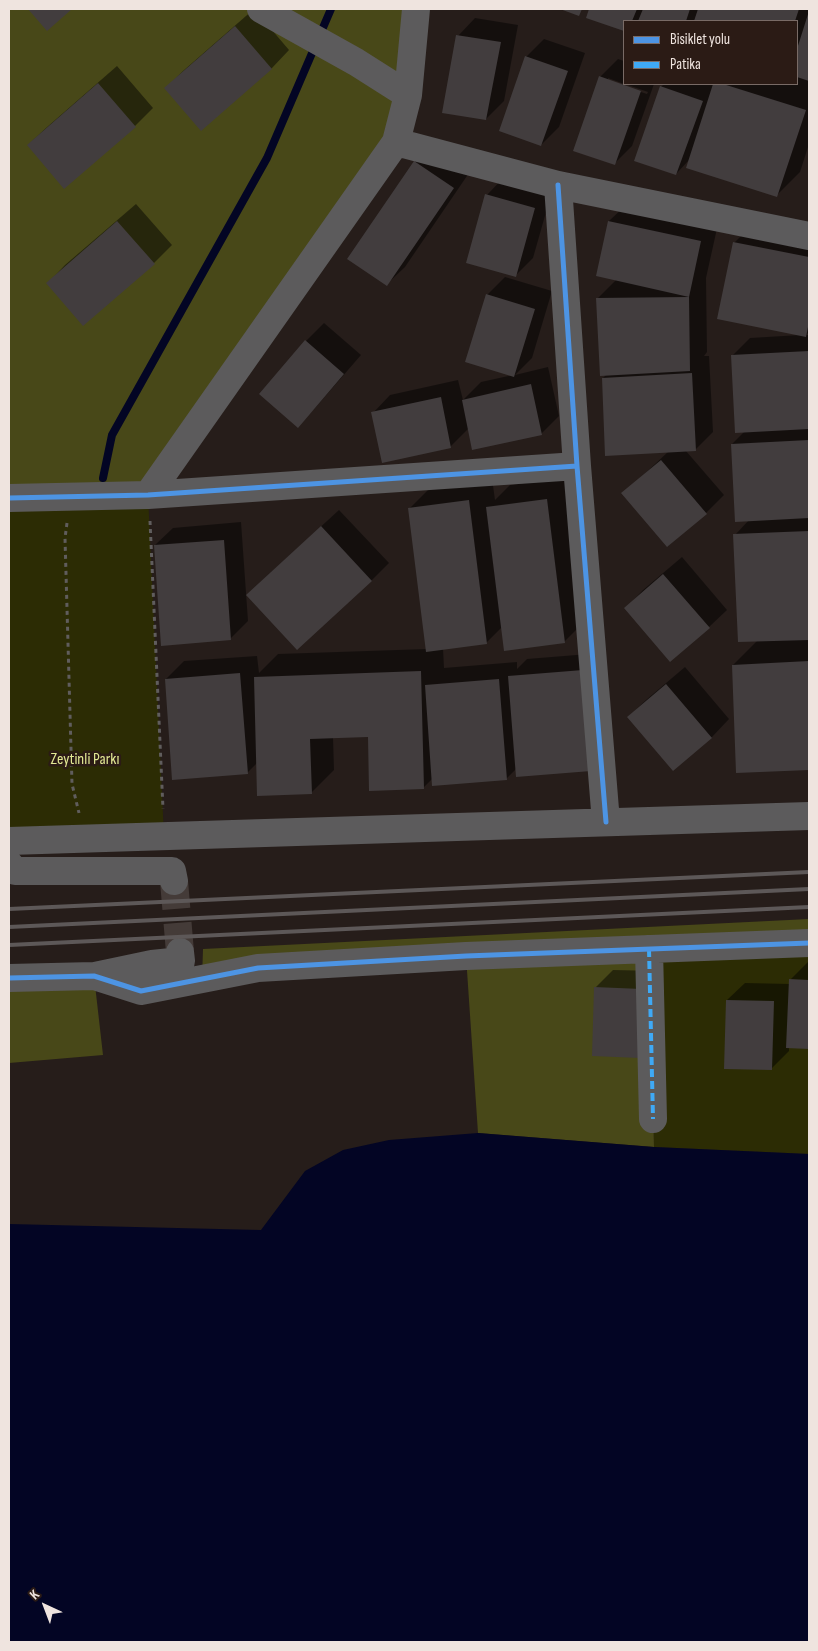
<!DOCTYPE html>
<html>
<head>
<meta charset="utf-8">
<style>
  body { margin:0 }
  #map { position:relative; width:818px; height:1651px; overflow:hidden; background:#261d1a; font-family:"Sofia Sans Condensed",sans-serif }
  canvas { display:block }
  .frame { position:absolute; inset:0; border:10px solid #efe4df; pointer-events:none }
  .legend { position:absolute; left:623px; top:20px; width:175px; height:65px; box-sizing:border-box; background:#2b1b15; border:1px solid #796b66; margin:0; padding:6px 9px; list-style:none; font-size:15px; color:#efe4df }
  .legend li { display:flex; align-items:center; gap:10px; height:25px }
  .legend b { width:25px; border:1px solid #796b66 }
  .north { position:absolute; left:20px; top:1581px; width:50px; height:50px; -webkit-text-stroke:4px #2b1b15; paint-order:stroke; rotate:317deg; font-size:14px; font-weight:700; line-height:20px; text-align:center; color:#efe4df }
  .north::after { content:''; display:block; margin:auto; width:18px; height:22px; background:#efe4df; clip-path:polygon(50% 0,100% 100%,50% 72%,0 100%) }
</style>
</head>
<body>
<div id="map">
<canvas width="818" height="1651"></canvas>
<div class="frame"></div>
<ul class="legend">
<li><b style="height:6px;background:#4d94e3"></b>Bisiklet yolu</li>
<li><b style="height:6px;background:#3fa9f5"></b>Patika</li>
</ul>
<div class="north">K</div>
</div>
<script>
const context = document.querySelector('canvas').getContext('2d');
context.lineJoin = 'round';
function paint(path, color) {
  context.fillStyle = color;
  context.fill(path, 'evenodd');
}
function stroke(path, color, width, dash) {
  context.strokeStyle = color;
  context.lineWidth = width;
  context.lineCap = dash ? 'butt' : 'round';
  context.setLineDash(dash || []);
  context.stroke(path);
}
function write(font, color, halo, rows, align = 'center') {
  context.font = font + ' "Sofia Sans Condensed",sans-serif';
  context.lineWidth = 5;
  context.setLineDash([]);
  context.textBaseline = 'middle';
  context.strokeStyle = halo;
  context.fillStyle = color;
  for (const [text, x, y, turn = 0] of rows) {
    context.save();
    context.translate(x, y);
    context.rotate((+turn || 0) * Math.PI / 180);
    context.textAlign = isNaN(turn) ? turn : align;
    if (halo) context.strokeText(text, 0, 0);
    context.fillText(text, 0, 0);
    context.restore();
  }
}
const green = new Path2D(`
  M148,495L164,836L9,841V498Z
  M809,943V1154L654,1147L649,949Z`);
const forest = new Path2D(`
  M9,9H416L396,142L148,495L9,498Z
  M809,919V943L649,949L654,1147L478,1133L466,956L202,979L203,949Z
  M94,976L103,1055L9,1063V978Z`);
const water = new Path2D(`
  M478,1133L654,1147L809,1154V1642H9V1224L261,1230L305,1171L343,1150L389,1140Z`);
const shadow = new Path2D(`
  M254,9L289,50L272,68L201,129L166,88L183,71Z
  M591,9H809V144L800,172L777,195L689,160L676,174L661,87L664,84H797V21H640L641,18L638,21H624V30L588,17Z
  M475,18L518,25L504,101L486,119L458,36Z
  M544,39L585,53L559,127L541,145L526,57Z
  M618,59L624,61V84L608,78V81L647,94L648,92L625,84H654L632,146L614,164L600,77Z
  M117,66L153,108L135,126L64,187L28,145L46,128Z
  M433,144L471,170L405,267L387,284L415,162Z
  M504,177L552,191L533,258L516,275L487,195Z
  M136,204L172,245L154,263L84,324L48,283L65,265Z
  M627,204L718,224L706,278L707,352L704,356H709L713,432L695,450L686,451L724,495L706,513L668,546L623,494L669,451L603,378L607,374L598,298L617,279L609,221Z
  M752,225L809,236V332L806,335H809V769L737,772L733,665L758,640L735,535L749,520L732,444L745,431L732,356L750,338L800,335L734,243Z
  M505,277L552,291L532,358L515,375L548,367L559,416L541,434L469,428L451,446L383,461L373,413L390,395L458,380L463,400L481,382L513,375L487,295Z
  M324,323L361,355L315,408L298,426L306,341Z
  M569,477L587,619L564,642L502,627L487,642L443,648L444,668L517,662V669L527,659L601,653L516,769L506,779L433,778L423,788L369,735L333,737L334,770L311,793L258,762L247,773L166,679L184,661L257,656L259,673L278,654L427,649L410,508L432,486L492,478L495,500L510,485Z
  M339,510L389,563L371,581L266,577Z
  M241,522L248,621L230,639L155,545L173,528Z
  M682,557L727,610L709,627L626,608L643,590Z
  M685,667L729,719L712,737L673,770L628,717L646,700Z
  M808,962H809V1048L789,1047V1051L771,1069L727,1000L745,983L790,984V980Z
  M613,970L659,971L639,1056L595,988Z`);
const stream = new Path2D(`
  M103,478L112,435L267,158L331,9`);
const building = new Path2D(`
  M28,9H72L47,31Z
  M560,9H582L579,16Z
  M589,9H637L632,21H624V31L586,18Z
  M643,9H690L686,21H638Z
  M698,9H799L795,21H694Z
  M809,11V81L797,77V49Z
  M235,26L272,69L201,131L164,88Z
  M456,35L501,42L486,120L442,113Z
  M525,56L568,71L541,146L499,131Z
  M599,76L641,91L615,165L573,151Z
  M98,83L136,127L64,189L27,145Z
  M713,84H723L806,110L777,197L686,168Z
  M660,86L703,101L676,175L634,161Z
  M414,161L454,188L387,286L347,259Z
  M485,194L535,208L516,277L466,263Z
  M117,221L155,264L83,326L46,283Z
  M608,221L701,241L689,297L596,276Z
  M733,242L809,257V322L806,337L717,319Z
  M486,294L535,309L514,377L465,362Z
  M689,297L690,371L600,376L596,298Z
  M305,340L344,374L298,428L259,394Z
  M809,351V429L735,433L731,355Z
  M692,373L696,451L605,456L602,378Z
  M531,384L542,435L472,450L462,400Z
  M441,397L451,448L382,463L371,412Z
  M809,440V518L735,522L731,444Z
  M661,460L707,514L667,547L621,493Z
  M547,499L565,643L504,651L486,507Z
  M469,500L487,644L426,652L408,508Z
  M321,526L372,581L297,650L246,595Z
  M809,531V640L738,642L733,534Z
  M224,540L231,640L161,646L154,545Z
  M663,574L710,628L670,662L624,608Z
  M809,661V770L736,773L732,665Z
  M583,670L591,771L516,777L508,676Z
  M421,671L424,789L369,791L368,737L310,739L312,794L257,796L254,677Z
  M240,673L248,774L172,780L165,679Z
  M499,679L507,780L432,786L425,685Z
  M666,684L712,738L673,771L627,717Z
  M789,979L809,980V1049L786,1048Z
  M594,987L642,989L640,1058L592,1056Z
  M726,1000L774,1001L772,1070L724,1069Z`);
const minorTunnel = new Path2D(`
  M174,881L180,952`);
const path = new Path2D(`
  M150,521L163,809
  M67,523L65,538L72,784L79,813`);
const minor = new Path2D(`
  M261,9L356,62L408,95
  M396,142L558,185L809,236
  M558,185L577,466L606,822
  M148,495L396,142L408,95L416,9
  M9,498L148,495L577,466
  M9,841L809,816
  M9,864L15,871H172L174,881
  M649,949L653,1119
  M95,976L152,964L181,961L180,952
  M9,978L94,976L141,991L258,968L466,956L809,943`);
const rail = new Path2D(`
  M9,909L809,872
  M9,927L809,889
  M9,945L809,907`);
const quiet = new Path2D(`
  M649,949L653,1119`);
const cycleway = new Path2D(`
  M558,185L577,466L606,822
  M9,498L148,495L577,466
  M9,978L94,976L141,991L258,968L466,956L809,943`);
const parkNames = [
  ["Zeytinli Parkı",85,760]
];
paint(green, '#2c2c04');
paint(forest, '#484818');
paint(water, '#030524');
paint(shadow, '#0007');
stroke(stream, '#030524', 8);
paint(building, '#423d3e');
stroke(minorTunnel, '#443b38', 28, [28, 14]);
stroke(path, '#605d5d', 3, [4, 4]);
stroke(minor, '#5c5b5c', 28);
stroke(rail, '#5d5858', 4);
stroke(quiet, '#3fa9f5', 4, [8, 4]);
stroke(cycleway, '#4d94e3', 5);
write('16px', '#e2e894', '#2b1b15', parkNames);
</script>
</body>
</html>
